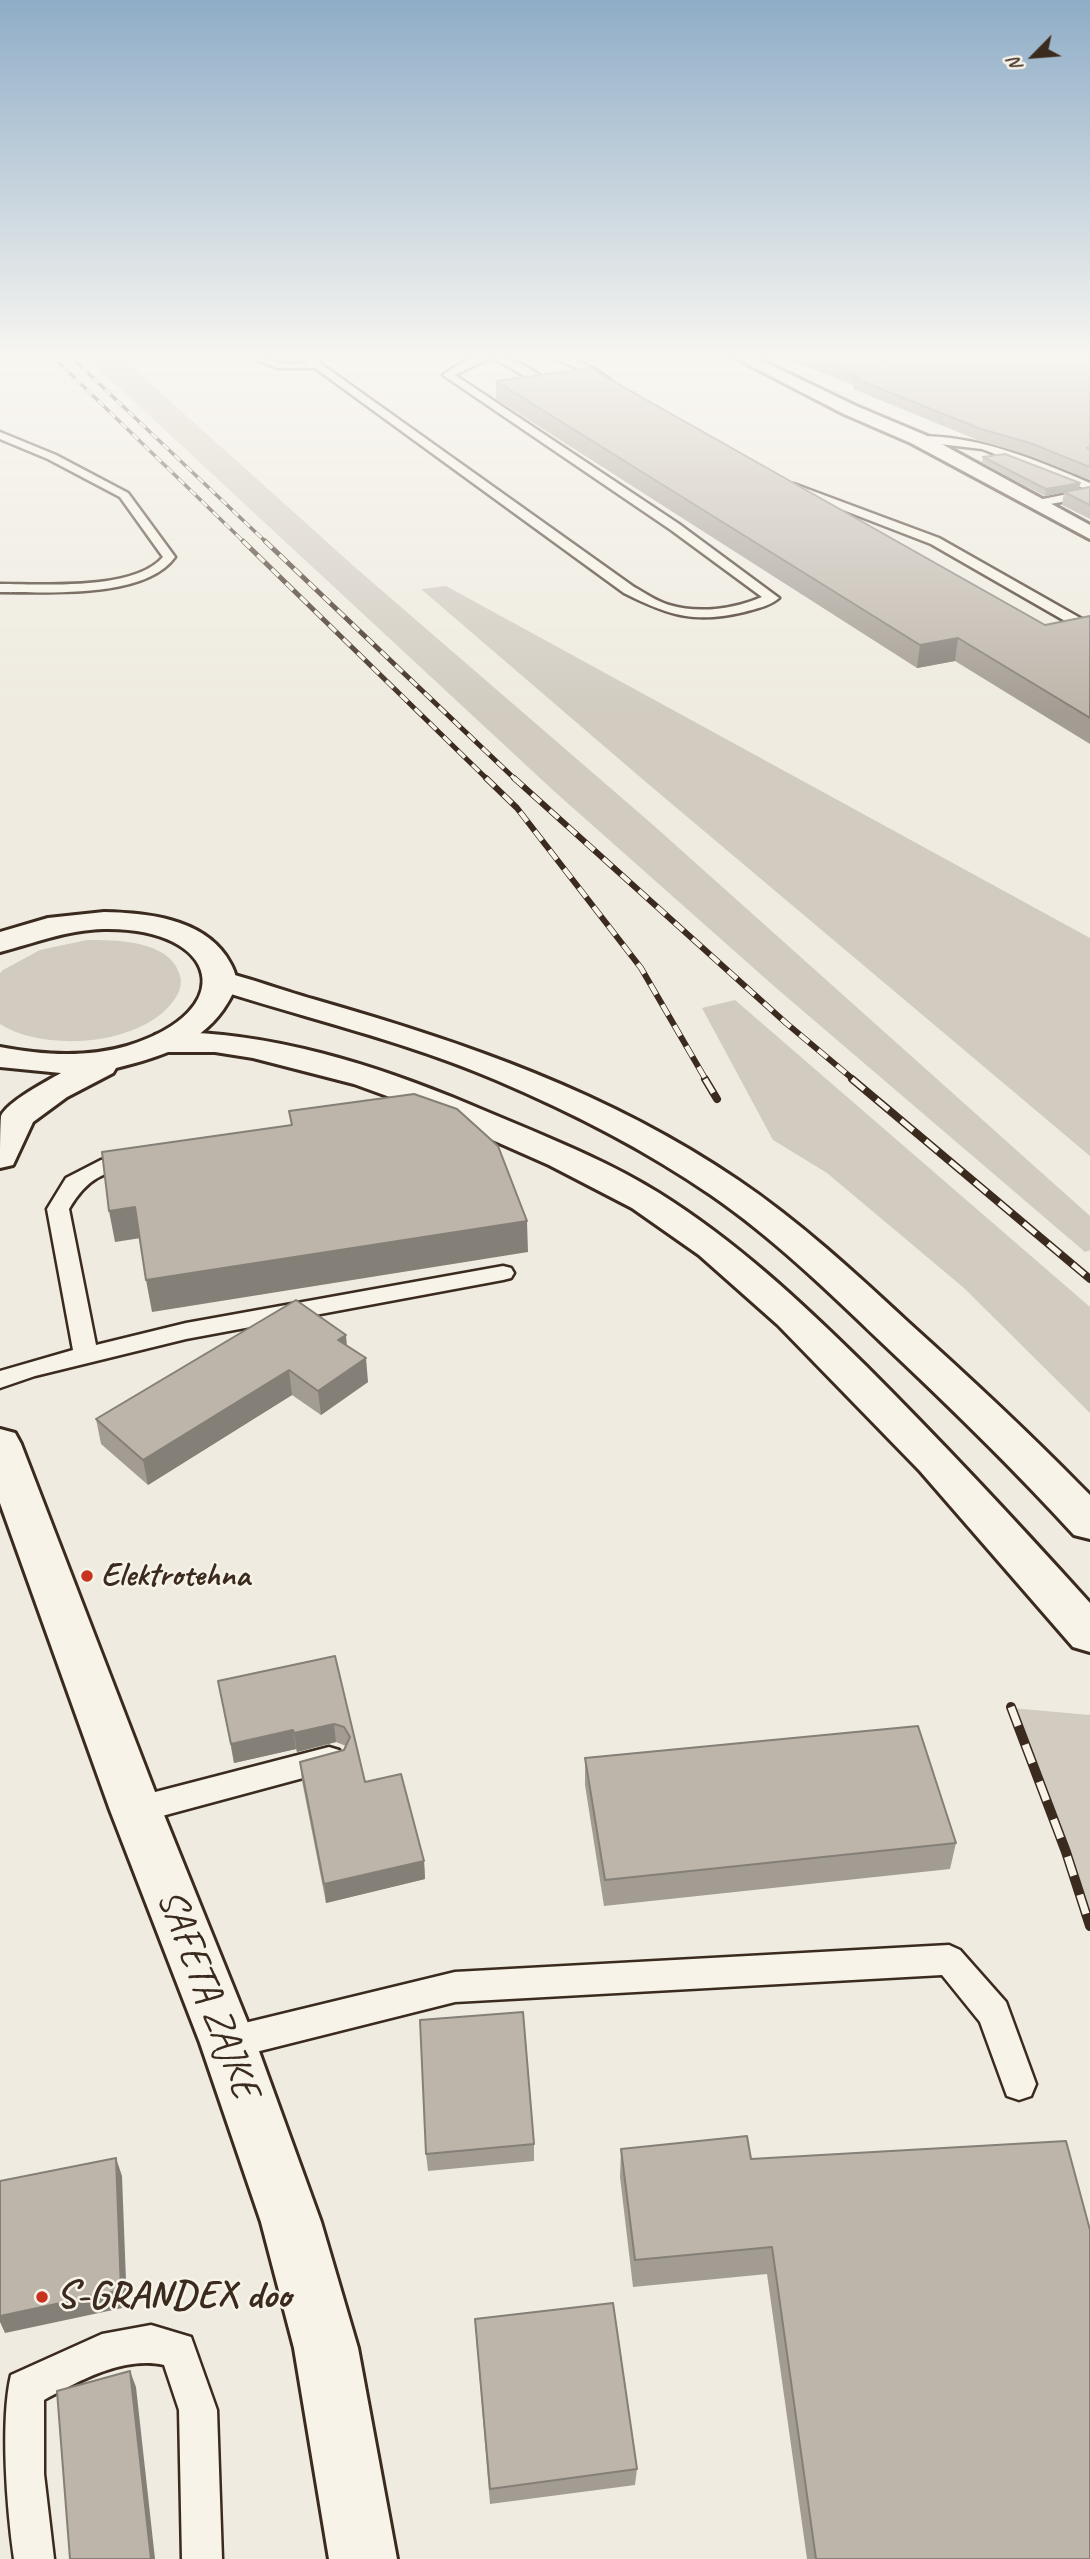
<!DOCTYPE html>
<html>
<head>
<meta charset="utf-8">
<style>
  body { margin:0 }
  #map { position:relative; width:1090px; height:2559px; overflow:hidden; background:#efebe0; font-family:Caveat,sans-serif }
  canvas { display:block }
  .north { position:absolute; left:999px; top:21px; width:70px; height:70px; -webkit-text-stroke:5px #f7f3e8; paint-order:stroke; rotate:245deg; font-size:19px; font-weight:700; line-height:28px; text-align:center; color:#3b2a1e }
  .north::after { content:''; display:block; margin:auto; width:24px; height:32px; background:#3b2a1e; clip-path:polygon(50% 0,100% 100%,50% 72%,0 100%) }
</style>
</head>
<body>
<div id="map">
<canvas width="1090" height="2559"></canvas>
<div class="north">N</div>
</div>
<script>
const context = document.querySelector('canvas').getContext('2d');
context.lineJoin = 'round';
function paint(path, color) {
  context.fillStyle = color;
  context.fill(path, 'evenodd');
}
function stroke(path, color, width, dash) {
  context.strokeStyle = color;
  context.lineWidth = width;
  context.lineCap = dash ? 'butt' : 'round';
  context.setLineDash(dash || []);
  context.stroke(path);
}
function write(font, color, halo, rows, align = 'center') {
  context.font = font + ' Caveat,sans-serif';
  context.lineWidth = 5;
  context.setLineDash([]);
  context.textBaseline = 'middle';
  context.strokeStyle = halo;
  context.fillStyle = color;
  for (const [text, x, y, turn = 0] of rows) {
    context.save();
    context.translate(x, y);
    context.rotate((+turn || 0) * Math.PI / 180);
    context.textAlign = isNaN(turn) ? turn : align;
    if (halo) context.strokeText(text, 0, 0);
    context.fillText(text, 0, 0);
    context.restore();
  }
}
const green = new Path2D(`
  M85,356H120L357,569L652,824L1090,1216V1250L1085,1252L775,987L555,792Z
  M446,586L1090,938V1156L647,783L421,589Z
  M87,940C116,940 171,940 180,976C182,983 180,991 176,997C146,1046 45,1053 0,1024V973L3,970L40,950Z
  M735,1000L1090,1307V1413L964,1288L827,1173L773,1140L702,1008Z
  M1011,1708L1090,1715V1931Z`);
const service = new Path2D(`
  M248,356C259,355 266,360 277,362C287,365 298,364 308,363L299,356H310L634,587C645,593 656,601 669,605C699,614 734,609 762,597L671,530L443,375C480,345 518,355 552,385L543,387L492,357L455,375L679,524L779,598C770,606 755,609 744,612C694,624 668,615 624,593L315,368H277Z
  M550,356C573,355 599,370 616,385L607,387L577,368Z
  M0,432L56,455L128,493L175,557C145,599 47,592 0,592V584C42,584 134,591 163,557L120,497L48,459L0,439Z
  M918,436C980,436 1034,459 1090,483V497L1033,507V501L1088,490L982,449L914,441V437Z
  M786,484H794L939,538L1089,623L1090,627L1079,629L931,544L786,488Z
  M131,1154L138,1156L142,1160L138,1164C103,1173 88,1177 69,1209L96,1345L186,1323L503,1266L511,1268L514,1273L511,1278L503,1280L186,1339L35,1376L0,1388V1371L73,1350L47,1209L66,1178L101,1160Z
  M329,1747L339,1750L344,1759L339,1768L329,1771L136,1823L125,1819L121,1810L125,1801L136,1797Z
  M949,1945L960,1950L1006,2002L1036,2084L1031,2096L1019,2100L1007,2096L980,2022L942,1975L455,2002L228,2059L216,2054L211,2043L216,2032L228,2027L455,1972Z
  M151,2325L191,2337L217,2410L222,2559H182L179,2410L164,2365C123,2356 79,2381 44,2400V2474L54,2559H14C7,2510 0,2421 11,2375L102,2334Z`);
const minor = new Path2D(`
  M732,356H752L856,406L925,435L1090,525V539L911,443L844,414Z`);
const secondary = new Path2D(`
  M104,912C146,913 200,918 226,956C231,964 236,972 236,981C235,992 229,1001 223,1010C197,1046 157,1058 116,1068L113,1073L67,1097L33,1122L13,1165L0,1168C0,1153 0,1129 1,1116C7,1102 47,1081 61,1073L0,1067V1047C41,1055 86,1058 127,1046C243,1010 218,927 104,929C66,930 35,943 0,952V932L48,918Z
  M0,1429L15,1433L21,1444L162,1810L256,2043L321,2222L358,2348L397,2559H329L294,2348L261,2222L200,2043L110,1810L0,1503Z`);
const motorway = new Path2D(`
  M220,971C252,979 284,991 316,1000C466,1043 608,1092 738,1180C800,1222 854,1272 909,1323C968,1376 1026,1430 1082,1487L1090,1495V1539L1074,1535C1012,1467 946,1403 879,1340C826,1289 772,1237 711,1195C644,1149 571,1112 496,1080C403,1040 304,1018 209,987L204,980L209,973Z
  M167,1032C271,1032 376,1065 471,1105C534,1132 601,1157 659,1193C736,1241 802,1303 866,1366C943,1443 1017,1522 1090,1603V1652L1073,1647L920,1471L778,1325L699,1255L632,1208L549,1165L420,1108L354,1084L253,1058L215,1052H167L155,1049L151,1042L155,1035Z`);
const railFar4 = new Path2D(`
  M52,356L245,543
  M70,356L267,543`);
const railFar3 = new Path2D(`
  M243,541L488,780
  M265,541L516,780`);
const railFar2 = new Path2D(`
  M486,778L517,808L641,968L706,1080
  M514,778L786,1023L854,1080`);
const railFar1 = new Path2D(`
  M705,1079L717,1099
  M852,1079L1090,1279`);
const rail = new Path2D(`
  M1011,1707L1066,1852L1090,1926`);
const wall = new Path2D(`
  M778,356H1090V480L1028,455L980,441L853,389L854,385Z
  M496,381L1045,625L1090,616V744L955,661L917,668L496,399Z
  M983,457L1080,483L1079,489L1045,496L982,463Z
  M1090,487V519L1062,505L1064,492Z
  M347,1346L368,1382L321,1415L292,1395L148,1485L101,1444L96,1419Z
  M335,1656L365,1782L424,1861L425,1879L326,1903L302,1781L300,1762L344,1750L346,1746L336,1742L297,1752L296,1749L234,1763L218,1681Z
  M585,1758L956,1843L950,1869L604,1906L585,1785Z
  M534,2144V2161L428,2171L426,2154Z
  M621,2149L751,2159L1090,2559H807L767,2274L633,2287L620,2177Z
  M476,2335L637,2469L635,2485L490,2504Z`);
const shadedWall = new Path2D(`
  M875,356H899L875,364Z
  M1080,483L1079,489L1045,496L1046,489Z
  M958,638L955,661L917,668L920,645Z
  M135,1207L141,1238L115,1242L109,1211Z
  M527,1221L528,1252L152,1312L146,1280Z
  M346,1335L348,1359L338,1340Z
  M366,1358L368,1382L321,1415L318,1391Z
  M289,1370L292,1395L148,1485L143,1460Z
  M334,1724L336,1742L297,1752L294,1733Z
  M293,1730L296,1749L234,1763L231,1744Z
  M424,1861L425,1879L326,1903L324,1884Z
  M116,2158L122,2176L127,2307L5,2333L0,2322V2316Z
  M130,2371L136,2387L155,2559H151Z`);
const building = new Path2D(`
  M806,356H875L881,361L897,356H1090V448H1087L1090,449V467L1030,443L981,429L854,378L860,377Z
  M590,368L1045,625L1090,616V718L958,638L920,645L496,381Z
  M1005,454L1080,483L1046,489L983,457Z
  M1090,487V505L1064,492Z
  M414,1094L457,1109L498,1146L527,1221L146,1280L135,1207L109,1211L102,1152L292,1125L289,1111Z
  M296,1300L346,1335L338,1340L366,1358L318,1391L289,1370L143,1460L96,1419Z
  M335,1656L365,1782L401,1774L424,1861L324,1884L300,1762L344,1750L350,1737L344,1727L334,1724L294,1733L293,1730L231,1744L218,1681Z
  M918,1726L956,1843L605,1880L585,1758Z
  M523,2012L534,2144L426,2154L420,2020Z
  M747,2136L751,2159L1066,2141L1090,2230V2559H816L772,2247L635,2260L621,2149Z
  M116,2158L121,2290L0,2316V2181Z
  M613,2303L637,2469L490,2489L475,2319Z
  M130,2371L151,2559H70L57,2391Z`);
const markers = [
  [87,1576,7,"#c8321e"],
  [42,2297,7,"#c8321e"]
];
const poiNames = [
  ["Elektrotehna",101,1576]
];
const nearStreetnames = [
  ["SAFETA ZAJKE",207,1994,69]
];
const nearPoinames = [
  ["S-GRANDEX doo",56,2297]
];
paint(green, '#d1cbc0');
stroke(service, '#3b2a1e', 5);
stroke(minor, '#3b2a1e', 6);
stroke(secondary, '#3b2a1e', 6);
stroke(motorway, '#3b2a1e', 6);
paint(service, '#f7f3e8');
paint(minor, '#f7f3e8');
paint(secondary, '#f7f3e8');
paint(motorway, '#f7f3e8');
stroke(railFar4, '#3b2a1e', 3.5);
stroke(railFar3, '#3b2a1e', 5);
stroke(railFar2, '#3b2a1e', 6);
stroke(railFar1, '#3b2a1e', 8);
stroke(rail, '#3b2a1e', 10);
stroke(railFar4, '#f7f3e8', 2.5, [8]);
stroke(railFar3, '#f7f3e8', 3.5, [10]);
stroke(railFar2, '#f7f3e8', 4.5, [12]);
stroke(railFar1, '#f7f3e8', 5, [16]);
stroke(rail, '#f7f3e8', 7, [20]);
paint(wall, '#a39c92');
paint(shadedWall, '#847f77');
paint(building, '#bdb5aa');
stroke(building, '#847f77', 2);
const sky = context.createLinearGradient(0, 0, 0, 714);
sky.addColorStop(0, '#8fadc7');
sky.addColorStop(0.5, '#f8f6f1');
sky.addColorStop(1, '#f8f6f100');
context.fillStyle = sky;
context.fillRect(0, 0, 1090, 714);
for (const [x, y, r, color] of markers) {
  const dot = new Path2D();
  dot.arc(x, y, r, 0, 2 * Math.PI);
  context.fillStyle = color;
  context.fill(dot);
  stroke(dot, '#f7f3e8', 2.5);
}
write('bold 33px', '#3b2a1e', '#f7f3e8', poiNames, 'left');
write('40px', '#3b2a1e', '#f7f3e8', nearStreetnames);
write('bold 40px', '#3b2a1e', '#f7f3e8', nearPoinames, 'left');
</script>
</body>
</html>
